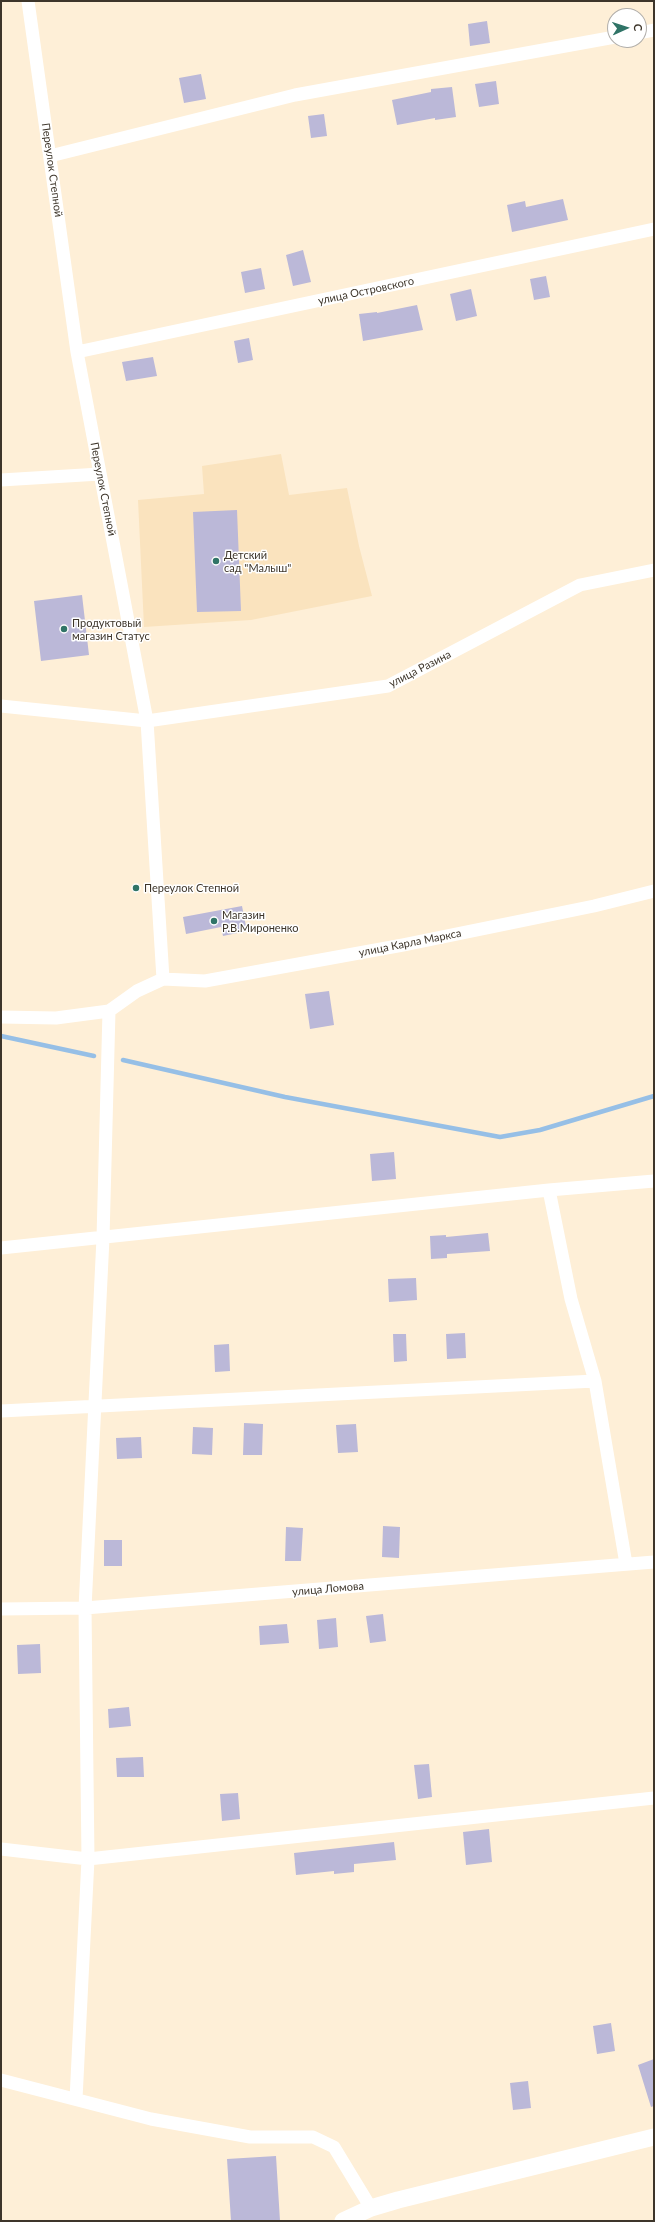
<!DOCTYPE html>
<html>
<head>
<meta charset="utf-8">
<style>
  body { margin:0 }
  #map { position:relative; width:655px; height:2222px; overflow:hidden; background:#feefd7; font-family:Lato,sans-serif }
  canvas { display:block }
  .frame { position:absolute; inset:0; border:2px solid #3d352a; pointer-events:none }
  .north { position:absolute; left:607px; top:8px; width:40px; height:40px; box-sizing:border-box; background:#fff; border:1px solid #b1aeaa; border-radius:50%; rotate:87deg; font-size:11px; font-weight:700; line-height:16px; text-align:center; color:#3d352a }
  .north::after { content:''; display:block; margin:auto; width:14px; height:18px; background:#307467; clip-path:polygon(50% 0,100% 100%,50% 72%,0 100%) }
</style>
</head>
<body>
<div id="map">
<canvas width="655" height="2222"></canvas>
<div class="frame"></div>
<div class="north">С</div>
</div>
<script>
const context = document.querySelector('canvas').getContext('2d');
context.lineJoin = 'round';
function paint(path, color) {
  context.fillStyle = color;
  context.fill(path, 'evenodd');
}
function stroke(path, color, width, dash) {
  context.strokeStyle = color;
  context.lineWidth = width;
  context.lineCap = dash ? 'butt' : 'round';
  context.setLineDash(dash || []);
  context.stroke(path);
}
function write(font, color, halo, rows, align = 'center') {
  context.font = font + ' Lato,sans-serif';
  context.lineWidth = 3;
  context.setLineDash([]);
  context.textBaseline = 'middle';
  context.strokeStyle = halo;
  context.fillStyle = color;
  for (const [text, x, y, turn = 0] of rows) {
    context.save();
    context.translate(x, y);
    context.rotate((+turn || 0) * Math.PI / 180);
    context.textAlign = isNaN(turn) ? turn : align;
    if (halo) context.strokeText(text, 0, 0);
    context.fillText(text, 0, 0);
    context.restore();
  }
}
const built = new Path2D(`
  M281,454L289,495L347,488L359,546L372,596L251,620L144,627L138,500L204,494L202,466Z`);
const stream = new Path2D(`
  M1,1036L94,1056
  M123,1060L285,1097L500,1137L540,1130L654,1096`);
const building = new Path2D(`
  M487,21L490,43L470,46L468,24Z
  M201,74L206,99L184,103L179,78Z
  M496,81L499,104L479,107L475,84Z
  M452,87L456,117L435,120V118L397,125L392,100L431,92V89Z
  M324,114L327,136L311,138L308,116Z
  M563,199L568,220L512,232L507,205L525,201L526,207Z
  M303,250L311,282L293,286L286,255Z
  M261,268L265,289L245,293L241,272Z
  M546,276L550,297L534,300L530,279Z
  M471,289L477,316L456,321L450,294Z
  M417,305L423,330L363,341L359,314L377,312V313Z
  M249,338L253,360L238,363L234,341Z
  M153,357L157,376L126,381L122,362Z
  M237,510L241,611L197,612L193,512Z
  M82,595L89,655L41,661L34,601Z
  M242,906L247,931L223,936L221,927L186,934L183,917Z
  M329,991L334,1025L310,1029L305,994Z
  M394,1152L396,1179L372,1181L370,1154Z
  M488,1233L490,1251L447,1254V1258L431,1259L430,1236L446,1235V1237Z
  M416,1278L417,1300L389,1302L388,1279Z
  M465,1333L466,1358L447,1359L446,1334Z
  M393,1334H406L407,1361L394,1362Z
  M229,1344L230,1371L215,1372L214,1345Z
  M244,1423L263,1424L262,1455H243Z
  M356,1424L358,1452L338,1453L336,1425Z
  M193,1427L213,1428L212,1455L192,1454Z
  M141,1437L142,1458L117,1459L116,1438Z
  M383,1526L400,1527L399,1558L382,1557Z
  M286,1527L303,1528L301,1561H285Z
  M104,1540H122V1566H104Z
  M383,1614L386,1641L370,1643L366,1616Z
  M336,1618L338,1647L319,1649L317,1620Z
  M287,1624L289,1643L260,1645L259,1626Z
  M40,1644L41,1673L18,1674L17,1645Z
  M129,1707L131,1726L109,1728L108,1709Z
  M143,1757L144,1777H117L116,1758Z
  M429,1764L432,1797L418,1799L414,1765Z
  M238,1793L240,1819L222,1821L220,1794Z
  M489,1829L492,1862L466,1865L463,1832Z
  M394,1842L396,1860L354,1864V1872L334,1874V1871L296,1875L294,1853Z
  M611,2023L615,2051L597,2054L593,2026Z
  M654,2059V2106L651,2107L638,2065Z
  M528,2081L531,2108L513,2110L510,2083Z
  M276,2156L280,2221H231L227,2159Z`);
const minor = new Path2D(`
  M28,1L77,352L147,721L163,979
  M639,33L654,30
  M50,156L295,95L615,37
  M77,352L654,229
  M1,480L100,474
  M1,706L147,721L388,686L580,585L654,570
  M1,1017L56,1018L109,1011L137,991L163,979L205,981L403,945L594,906L654,891
  M549,1190L571,1299L595,1381L626,1564
  M1,1248L549,1190L654,1181
  M1,1411L595,1381
  M1,1609L85,1608L654,1562
  M1,1849L88,1859L654,1798
  M1,2080L151,2119L250,2137H313L334,2147L371,2208
  M76,2099L88,1859L85,1608L103,1238L109,1011`);
const tertiary = new Path2D(`
  M343,2221L371,2208L398,2200L654,2137`);
const markers = [
  [216,561,4,"#307467"],
  [64,629,4,"#307467"],
  [136,888,4,"#307467"],
  [214,921,4,"#307467"]
];
const streetNames = [
  ["Переулок Степной",52,170,82],
  ["улица Островского",366,291,-12],
  ["Переулок Степной",103,489,79],
  ["улица Разина",420,669,-27],
  ["улица Карла Маркса",410,943,-11],
  ["улица Ломова",328,1589,-5]
];
const poiNames = [
  ["Детский",224,555],
  ["сад \"Малыш\"",224,568],
  ["Продуктовый",72,623],
  ["магазин Статус",72,636],
  ["Переулок Степной",144,888],
  ["Магазин",222,915],
  ["Р.В.Мироненко",222,928]
];
paint(built, '#fae3be');
stroke(stream, '#96bfe6', 4.5);
paint(building, '#bbb8d8');
stroke(minor, '#fff', 13);
stroke(tertiary, '#fff', 17);
for (const [x, y, r, color] of markers) {
  const dot = new Path2D();
  dot.arc(x, y, r, 0, 2 * Math.PI);
  context.fillStyle = color;
  context.fill(dot);
  stroke(dot, '#fff', 1.5);
}
write('11px', '#3d352a', '#fff', streetNames);
write('11px', '#3d352a', '#fff', poiNames, 'left');
</script>
</body>
</html>
